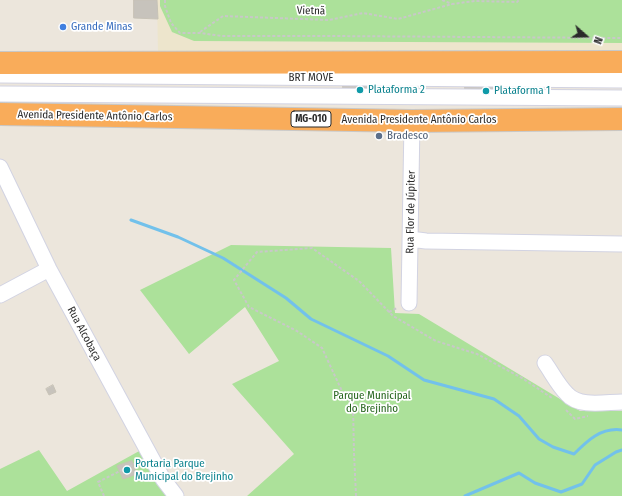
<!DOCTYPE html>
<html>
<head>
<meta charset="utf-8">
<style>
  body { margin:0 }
  #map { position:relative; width:622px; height:496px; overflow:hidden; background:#ece6dc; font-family:"Fira Sans Condensed",sans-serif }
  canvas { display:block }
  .north { position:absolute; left:566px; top:16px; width:40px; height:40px; -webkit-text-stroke:3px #fff; paint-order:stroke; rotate:110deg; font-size:11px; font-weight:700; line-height:16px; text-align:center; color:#2a2a2a }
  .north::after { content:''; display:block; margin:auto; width:14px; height:18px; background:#2a2a2a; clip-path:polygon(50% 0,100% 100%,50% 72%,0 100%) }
</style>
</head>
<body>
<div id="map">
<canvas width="622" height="496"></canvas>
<div class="north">N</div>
</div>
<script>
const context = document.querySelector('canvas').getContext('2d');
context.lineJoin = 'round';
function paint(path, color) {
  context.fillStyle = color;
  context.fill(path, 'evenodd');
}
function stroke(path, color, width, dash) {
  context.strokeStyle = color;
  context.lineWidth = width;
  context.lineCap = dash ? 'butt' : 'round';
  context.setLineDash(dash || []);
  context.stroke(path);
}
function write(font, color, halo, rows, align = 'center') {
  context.font = font + ' "Fira Sans Condensed",sans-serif';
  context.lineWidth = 3.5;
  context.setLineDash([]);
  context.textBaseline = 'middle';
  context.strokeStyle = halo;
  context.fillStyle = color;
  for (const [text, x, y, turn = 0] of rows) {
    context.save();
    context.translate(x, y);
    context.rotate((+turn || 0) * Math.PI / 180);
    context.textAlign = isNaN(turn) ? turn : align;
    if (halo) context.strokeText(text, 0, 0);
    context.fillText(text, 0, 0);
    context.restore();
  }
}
const education = new Path2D(`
  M157,0H622V54L158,53Z`);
const green = new Path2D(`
  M160,0H622V43L194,41L172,32L160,6Z
  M231,245L391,248L395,313L419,314L580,411H622V496H247L294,454L232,384L279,361L245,307L189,354L140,290Z
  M39,450L67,491L141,450L170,496H0V469Z`);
const stream = new Path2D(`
  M131,220L178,237L223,258L286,298L311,319L388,356L424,380L494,399L519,416L539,439L553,447L574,454C587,441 601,427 622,430
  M465,496L519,473L535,483L561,492L582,484L595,465L616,452L622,450`);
const building = new Path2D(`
  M134,0H157L158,19L134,18Z
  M343,86H377V94L343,93Z
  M465,87H508V95H465Z
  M53,385L56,392L49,395L46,389Z
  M132,461L137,474L123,479L117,466Z`);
const path = new Path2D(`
  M165,0V6L171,23L180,33H200L222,36H329L622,38
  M442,0L452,4
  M200,32L223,16L329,20L363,13L398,19L452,4L475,1L517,2L519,0
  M389,312L397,308
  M566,410L575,419L588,416
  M104,496L98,482L140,461
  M356,496L354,453L353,405L341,389L322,348L297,331L249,307L234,280L257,252L312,248L359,281L393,316L436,341L477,354L522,378L552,398`);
const minor = new Path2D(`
  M0,75L622,80
  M0,94L622,98
  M0,167L49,269L163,479L176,496
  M410,239L426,241L622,244
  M0,295L49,269
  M409,303L412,121
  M545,363C552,373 558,385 567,394C579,408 606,402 622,402`);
const highway = new Path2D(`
  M0,63L622,62
  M0,114L412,121L622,119`);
const markers = [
  [63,27,4,"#3f7fe0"],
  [360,90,4,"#0f9aa8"],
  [486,91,4,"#0f9aa8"],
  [379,136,4,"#5c6f8a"],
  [127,470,4,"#0f9aa8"]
];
const shields = [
  [311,119,40]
];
const shieldNames = [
  ["MG-010",311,119]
];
const streetNames = [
  ["Vietnã",311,11,1],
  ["BRT MOVE",311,78],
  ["Avenida Presidente Antônio Carlos",95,116,1],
  ["Avenida Presidente Antônio Carlos",419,120],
  ["Rua Flor de Júpiter",411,212,-89],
  ["Rua Alcobaça",84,334,62]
];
const shopNames = [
  ["Grande Minas",71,27]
];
const cultureNames = [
  ["Plataforma 2",368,90],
  ["Plataforma 1",494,91],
  ["Portaria Parque",135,464],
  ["Municipal do Brejinho",135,477]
];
const serviceNames = [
  ["Bradesco",387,136]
];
const parkNames = [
  ["Parque Municipal",372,396],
  ["do Brejinho",372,409]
];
paint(education, '#ede5cc');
paint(green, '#ace19a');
stroke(stream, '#72c1eb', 3);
paint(building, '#c7c3bc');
stroke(building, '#c7c2b6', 1);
stroke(minor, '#d2d3e2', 17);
stroke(highway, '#c8c8c8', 24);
stroke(path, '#c8c8c8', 2, [3, 2]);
stroke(minor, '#fff', 15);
stroke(highway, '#f9ac5a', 22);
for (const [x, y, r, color] of markers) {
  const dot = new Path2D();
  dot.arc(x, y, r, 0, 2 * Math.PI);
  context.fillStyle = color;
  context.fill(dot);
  stroke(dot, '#fff', 1.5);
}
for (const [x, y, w] of shields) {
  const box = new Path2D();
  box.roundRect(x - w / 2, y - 8, w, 16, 3);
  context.fillStyle = '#fff';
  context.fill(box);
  stroke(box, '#2a2a2a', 1);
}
write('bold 10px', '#2a2a2a', null, shieldNames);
write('11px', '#2a2a2a', '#fff', streetNames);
write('11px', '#366cbe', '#fff', shopNames, 'left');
write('11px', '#0d838f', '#fff', cultureNames, 'left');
write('11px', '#4e5e75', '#fff', serviceNames, 'left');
write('11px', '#25651c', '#fff', parkNames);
</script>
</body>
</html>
